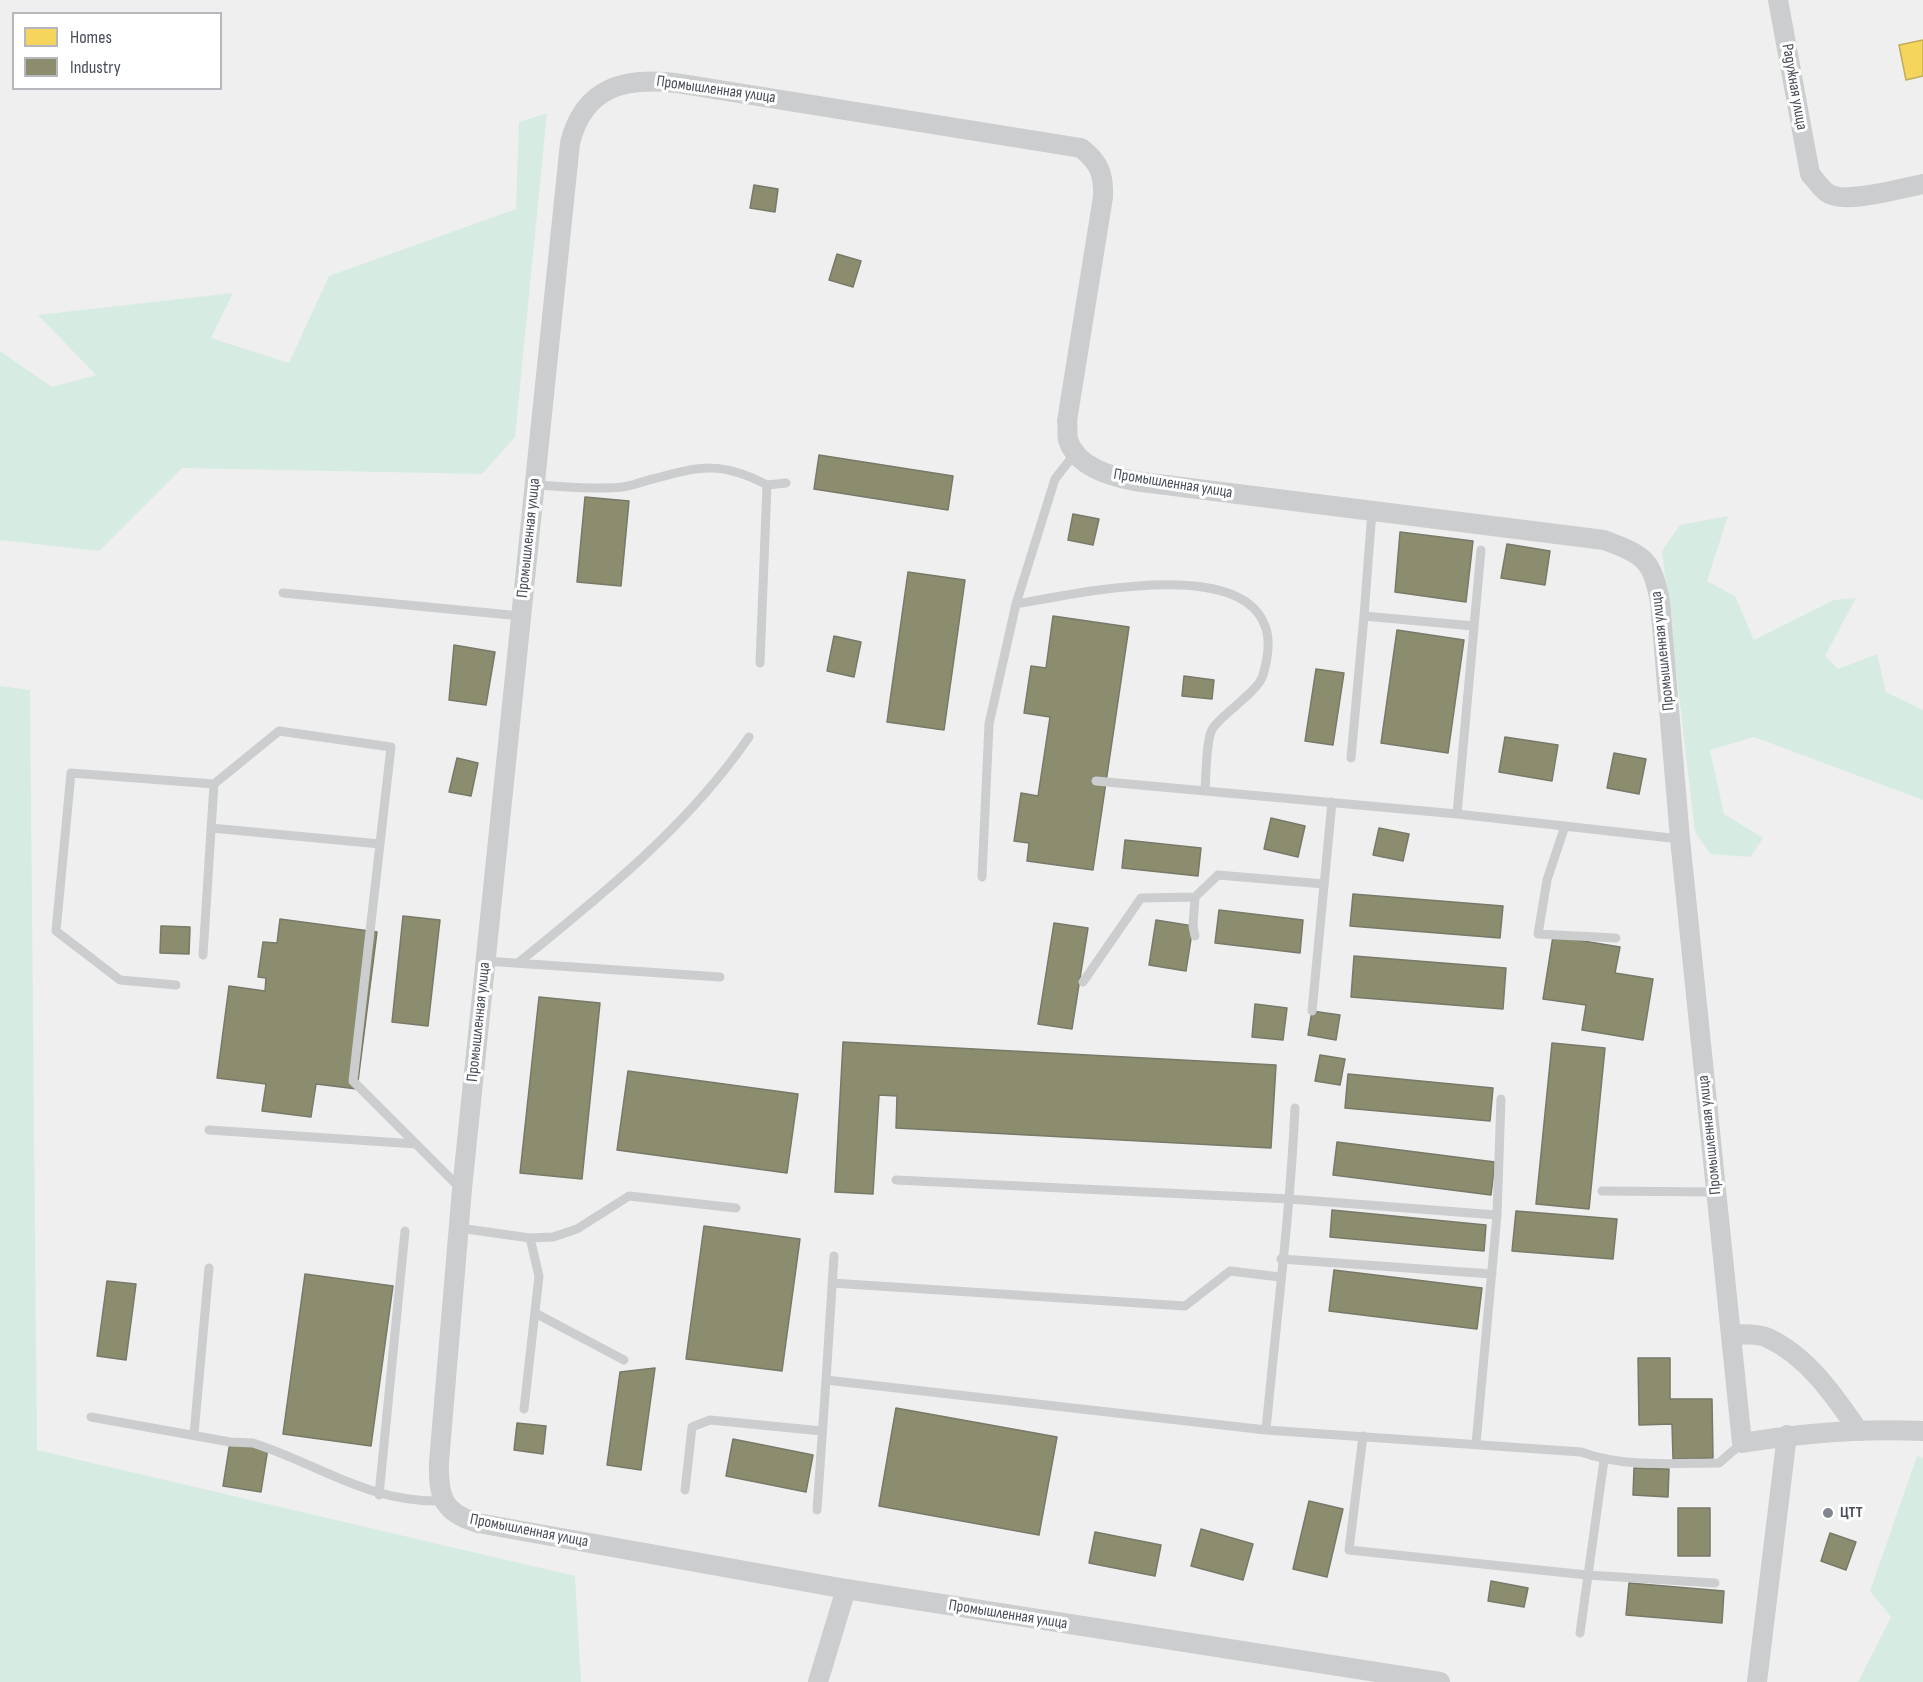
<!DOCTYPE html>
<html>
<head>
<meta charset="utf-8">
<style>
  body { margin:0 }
  #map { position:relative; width:1923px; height:1682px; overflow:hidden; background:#efefef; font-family:"Sofia Sans Condensed",sans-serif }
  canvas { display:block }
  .legend { position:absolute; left:12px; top:12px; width:210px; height:78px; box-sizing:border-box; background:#fff; border:2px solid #b6b8bd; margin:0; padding:8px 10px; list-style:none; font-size:18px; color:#484e59 }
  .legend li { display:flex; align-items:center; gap:12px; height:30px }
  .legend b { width:30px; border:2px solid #b6b8bd }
</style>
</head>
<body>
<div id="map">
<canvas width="1923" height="1682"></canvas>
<ul class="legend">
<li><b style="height:16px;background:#f6d55c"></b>Homes</li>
<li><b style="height:16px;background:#8c8c6e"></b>Industry</li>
</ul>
</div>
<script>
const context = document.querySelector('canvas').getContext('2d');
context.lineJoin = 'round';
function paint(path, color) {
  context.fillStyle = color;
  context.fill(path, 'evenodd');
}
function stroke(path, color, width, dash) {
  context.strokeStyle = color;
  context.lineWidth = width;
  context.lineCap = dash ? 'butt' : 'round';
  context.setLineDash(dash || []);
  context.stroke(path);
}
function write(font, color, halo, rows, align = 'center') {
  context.font = font + ' "Sofia Sans Condensed",sans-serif';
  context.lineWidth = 6;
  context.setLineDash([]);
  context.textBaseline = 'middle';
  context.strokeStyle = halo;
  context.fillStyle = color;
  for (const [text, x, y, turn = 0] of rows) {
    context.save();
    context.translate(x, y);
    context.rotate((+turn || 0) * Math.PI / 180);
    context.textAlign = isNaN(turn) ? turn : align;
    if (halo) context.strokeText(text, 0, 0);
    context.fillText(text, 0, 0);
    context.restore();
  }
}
const green = new Path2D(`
  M547,113L515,437L482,474L182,468L99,551L0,540V351L52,387L96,375L38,315L233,293L211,338L289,363L329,276L516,209L519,122Z
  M1728,516L1707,581L1735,596L1754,640L1834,600L1856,598L1825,656L1838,669L1877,654L1886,692L1923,710V800L1754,737L1710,750L1724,814L1763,838L1750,857L1710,854L1695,832L1662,551L1680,525Z
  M0,686L30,690L37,1450L575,1576L581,1682H0Z
  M1917,1456L1923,1458V1682H1858L1891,1617L1870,1591Z`);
const homes = new Path2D(`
  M1923,40V76L1906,80L1899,45Z`);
const industry = new Path2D(`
  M754,185L778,189L775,212L750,208Z
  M837,254L861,261L853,287L829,280Z
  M819,455L953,476L948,510L814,489Z
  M585,497L629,501L621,586L577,582Z
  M1073,514L1099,519L1093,545L1068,540Z
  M1400,532L1473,541L1466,602L1395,592Z
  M1507,544L1550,551L1545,585L1501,578Z
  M908,572L965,580L944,730L887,722Z
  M1053,616L1129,627L1093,870L1027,861L1029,843L1014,841L1021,793L1038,796L1050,717L1024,713L1031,666L1046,668Z
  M1397,630L1464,640L1448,753L1381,743Z
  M834,636L861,642L854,677L827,671Z
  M454,645L495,652L486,705L449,700Z
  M1316,669L1344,673L1333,745L1305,741Z
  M1184,676L1214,680L1212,699L1182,696Z
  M1505,737L1558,745L1552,781L1499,772Z
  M1614,753L1646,759L1639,794L1607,788Z
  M457,758L478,763L471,796L449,792Z
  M1271,818L1305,826L1298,857L1264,849Z
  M1379,828L1409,834L1403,861L1373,855Z
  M1125,840L1201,848L1198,876L1122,868Z
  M1353,894L1503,906L1500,938L1350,926Z
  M1219,910L1303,920L1300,953L1215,943Z
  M403,916L440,920L428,1026L392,1022Z
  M280,919L377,932L357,1089L316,1084L311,1117L262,1111L266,1084L217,1078L229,986L265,991L266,978L258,977L263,942L277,943Z
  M1156,920L1193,926L1186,971L1149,965Z
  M1054,923L1088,928L1072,1029L1038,1024Z
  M161,926L190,927L189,954L160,953Z
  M1553,936L1620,947L1615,973L1653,979L1643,1040L1582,1030L1586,1005L1543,999Z
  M1354,956L1506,968L1503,1009L1351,997Z
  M539,997L600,1003L582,1179L520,1173Z
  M1255,1004L1287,1008L1283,1040L1252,1037Z
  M1312,1011L1340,1015L1336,1040L1308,1035Z
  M843,1042L1276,1065L1271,1148L896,1128L897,1096L879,1095L873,1194L835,1192Z
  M1552,1043L1605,1048L1589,1209L1536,1204Z
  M1320,1055L1345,1059L1340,1085L1315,1081Z
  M628,1071L798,1094L787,1173L617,1150Z
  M1348,1074L1493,1088L1490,1121L1345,1108Z
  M1337,1142L1495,1162L1491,1195L1333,1175Z
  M1332,1210L1486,1225L1484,1251L1330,1237Z
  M1516,1211L1617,1219L1613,1259L1512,1251Z
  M704,1226L800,1239L782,1371L686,1359Z
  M1334,1270L1482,1288L1477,1329L1329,1311Z
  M305,1274L393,1286L371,1446L283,1434Z
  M107,1281L136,1284L126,1360L97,1356Z
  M1638,1358H1670V1399H1712L1713,1458L1673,1459L1672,1424L1639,1425Z
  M655,1368L641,1470L607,1465L620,1372Z
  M896,1408L1057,1437L1039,1535L879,1506Z
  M517,1423L546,1426L543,1454L514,1450Z
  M733,1439L813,1455L806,1492L726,1476Z
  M230,1442L268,1448L261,1492L223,1486Z
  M1634,1468L1669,1469L1668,1497L1633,1495Z
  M1309,1501L1343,1509L1327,1577L1293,1569Z
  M1678,1508H1710V1556H1678Z
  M1201,1529L1253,1544L1243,1580L1191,1566Z
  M1095,1532L1161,1545L1155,1576L1089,1563Z
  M1830,1533L1856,1542L1846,1570L1821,1561Z
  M1491,1581L1528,1588L1524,1607L1488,1601Z
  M1629,1583L1724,1591L1722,1623L1626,1615Z`);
const lane = new Path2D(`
  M1076,452L1055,479L1016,604C1070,595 1240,555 1265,626C1271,640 1267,661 1263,675C1259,691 1223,713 1213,728C1206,737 1206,777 1205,791
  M535,485C563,486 593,490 622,487C632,486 643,481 653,479C700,466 722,461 767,485L760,663
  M767,485L786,483
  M1372,511L1364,616L1474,626
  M283,593L521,616
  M1351,758L1364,616
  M1096,781L1457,814L1680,839
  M1457,814L1481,550
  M1565,826L1547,880L1538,934L1616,938
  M211,828L380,844
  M982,877L989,724L1016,604
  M1195,897L1193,926L1195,936
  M203,955L214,784
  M485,961L720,977
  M518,963C601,896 688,826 749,737
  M1083,982L1141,898L1195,897L1218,875L1324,884
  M176,985L120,980L56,931L71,773L214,784L279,731L391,747L353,1081L460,1188
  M1312,1011L1332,802
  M209,1130L416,1144
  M896,1180L1290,1199L1497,1215
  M1602,1191L1716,1192
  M459,1228L530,1238L553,1237L577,1229L629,1196L736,1208
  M1281,1259L1492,1274
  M832,1283L1185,1306L1230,1271L1280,1277
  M535,1313L624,1360
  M826,1380L834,1256
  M524,1409L539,1276L530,1238
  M91,1417L230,1442L253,1443C321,1465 368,1503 443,1501
  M1266,1430L1581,1452C1625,1468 1673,1463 1719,1463L1742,1443
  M194,1434L209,1268
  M1363,1436L1349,1550L1587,1575L1715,1583
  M1476,1444L1497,1215L1501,1099
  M685,1490L692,1427L710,1420L822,1431
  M379,1495L405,1231
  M817,1510L826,1380L1266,1430C1276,1322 1290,1216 1295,1108
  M1580,1633L1604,1460`);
const street = new Path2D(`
  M1778,0L1810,174C1815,180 1820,187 1826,192C1842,206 1902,188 1923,184
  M1731,1334C1741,1335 1758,1333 1768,1338C1808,1357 1833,1394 1858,1430
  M818,1682L846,1589
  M1440,1682L846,1589L478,1523C443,1513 438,1497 439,1462L462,1189L570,143C584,87 624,77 676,83L1081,148C1099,162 1104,174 1103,197L1067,421C1068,427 1067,435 1068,440C1077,467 1110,476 1134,481L1604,540C1644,555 1652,559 1660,602L1680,839L1742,1443C1802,1433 1862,1428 1923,1431
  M1757,1682L1787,1435`);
const markers = [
  [1828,1513,6,"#82868e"]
];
const streetNames = [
  ["Радужная улица",1794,87,80],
  ["Промышленная улица",716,90,8],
  ["Промышленная улица",1173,484,9],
  ["Промышленная улица",529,538,-84],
  ["Промышленная улица",1663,651,-96],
  ["Промышленная улица",479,1022,-84],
  ["Промышленная улица",1710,1135,-96],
  ["Промышленная улица",529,1531,11],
  ["Промышленная улица",1008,1615,9]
];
const poiNames = [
  ["ЦТТ",1840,1513]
];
paint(green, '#d6ece2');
paint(homes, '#f6d55c');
stroke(homes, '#c2ac5b', 1.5);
paint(industry, '#8c8c6e');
stroke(industry, '#787968', 1.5);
stroke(lane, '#cbcdcf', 9);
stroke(street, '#cbcdcf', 20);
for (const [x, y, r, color] of markers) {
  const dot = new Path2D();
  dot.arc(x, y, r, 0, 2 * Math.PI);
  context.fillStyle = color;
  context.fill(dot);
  stroke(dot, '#fff', 2);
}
write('16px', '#484e59', '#fff', streetNames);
write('bold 16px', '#484e59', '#fff', poiNames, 'left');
</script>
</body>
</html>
